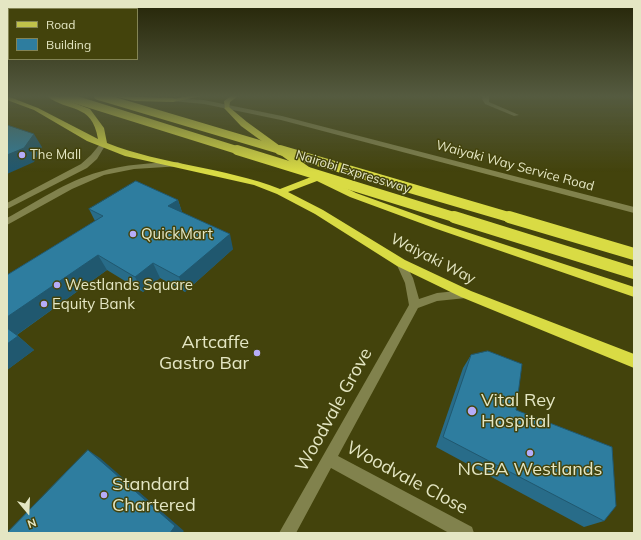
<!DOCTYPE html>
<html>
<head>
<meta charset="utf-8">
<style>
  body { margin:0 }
  #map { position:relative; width:641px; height:540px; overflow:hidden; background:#43430c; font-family:Mulish,sans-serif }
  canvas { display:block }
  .frame { position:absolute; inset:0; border:8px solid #e4e6c3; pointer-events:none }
  .legend { position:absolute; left:8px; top:8px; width:130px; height:52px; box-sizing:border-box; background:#43430c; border:1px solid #838455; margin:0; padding:5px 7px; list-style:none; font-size:12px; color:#e4e6c3 }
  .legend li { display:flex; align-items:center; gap:8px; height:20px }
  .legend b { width:20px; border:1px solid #838455 }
  .north { position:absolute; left:8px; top:492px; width:40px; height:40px; -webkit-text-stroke:3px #43430c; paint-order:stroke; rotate:161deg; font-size:11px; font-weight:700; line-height:16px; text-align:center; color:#e4e6c3 }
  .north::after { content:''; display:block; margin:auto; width:14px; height:18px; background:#e4e6c3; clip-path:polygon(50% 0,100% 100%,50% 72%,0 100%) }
</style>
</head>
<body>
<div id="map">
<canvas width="641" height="540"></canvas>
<div class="frame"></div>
<ul class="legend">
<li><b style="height:5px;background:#c0c24a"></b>Road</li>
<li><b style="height:11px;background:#2e7d9f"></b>Building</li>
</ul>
<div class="north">N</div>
</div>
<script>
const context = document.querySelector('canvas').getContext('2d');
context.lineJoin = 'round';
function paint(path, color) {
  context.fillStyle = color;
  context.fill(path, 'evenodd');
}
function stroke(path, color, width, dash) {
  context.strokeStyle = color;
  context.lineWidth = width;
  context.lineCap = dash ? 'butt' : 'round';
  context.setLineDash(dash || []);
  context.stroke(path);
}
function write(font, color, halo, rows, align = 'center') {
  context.font = font + ' Mulish,sans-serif';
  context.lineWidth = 3;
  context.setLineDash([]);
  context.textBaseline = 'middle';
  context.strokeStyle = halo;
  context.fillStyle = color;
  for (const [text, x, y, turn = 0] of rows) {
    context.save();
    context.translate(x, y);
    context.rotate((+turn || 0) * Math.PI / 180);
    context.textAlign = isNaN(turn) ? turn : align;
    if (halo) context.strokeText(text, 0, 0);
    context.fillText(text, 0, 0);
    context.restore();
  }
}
const minor = new Path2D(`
  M483,96H489V102L519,115L514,116L485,104L482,99Z
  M173,98L204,100L282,116L634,207V213L281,120L204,104L171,101V99Z
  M101,143L106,144L97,159L87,168L7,209V203L81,164L91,155Z
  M178,162L182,164L181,166L134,169L104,175L72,189L7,225V218C37,202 66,181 99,172C125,164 152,163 178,162Z
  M401,259L404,261L413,278L419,299L437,293L466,290L470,291L471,294L470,297L466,298L437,301L418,308L338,456L472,527L474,533H449L331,468L296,533H279L409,305L405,283L396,263Z`);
const major = new Path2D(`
  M187,96H202L173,102L170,100Z
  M231,96H238L230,102L229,109H225L224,101Z`);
const highway = new Path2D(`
  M7,96L38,108L98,139C92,102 68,113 47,96H56L90,109L104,128L107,143C163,165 224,167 280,189L311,177L241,126L224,108L229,107L247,122L320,175L356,193L442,224L634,287V297L434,228L350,197L317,181L288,192L323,210L405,260L471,291L634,354V368L461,297L397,266L315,214L277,194L254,185L125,156L87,141L34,110L7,100Z
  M112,96L173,98L176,100L173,102L135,101Z`);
const highwayBridgeFar2 = new Path2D(`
  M64,96L240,151
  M98,96L283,151`);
const highwayBridgeFar1 = new Path2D(`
  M237,150L457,218
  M280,150L512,218`);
const highwayBridge = new Path2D(`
  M454,217L634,273
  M509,217L634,254`);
const wall = new Path2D(`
  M178,200L182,212L233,249L185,292L160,278L143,292L107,270L17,335L34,350L7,370V275L95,221L89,209Z
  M471,355L516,410L604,521L584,527L436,447L463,368Z`);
const shadedWall = new Path2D(`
  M34,134L42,147L34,162L7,174V155Z
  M178,200L183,215L168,206Z
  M230,234L233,249L185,292L179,277Z
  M98,255L107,270L15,336L7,328V317Z
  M153,263L160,278L143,292L135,277Z
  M18,336L34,350L7,370V344Z
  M88,450L100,458L184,531L182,533H170Z`);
const building = new Path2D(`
  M7,125L34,134L24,148L7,155Z
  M136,181L178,200L168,206L230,234L179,277L153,263L135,277L98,255L7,317V275L103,216L89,209Z
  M7,328L18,336L7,344Z
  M488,351L522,364L516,410L612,447L616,506L604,521L443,437L471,355Z
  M88,450L175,526L170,533H7Z`);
const markers = [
  [22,155,4,"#b6acf8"],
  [133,234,4,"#b6acf8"],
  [57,285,4,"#b6acf8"],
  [44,304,4,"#b6acf8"],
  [257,353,4,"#b6acf8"],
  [472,411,5,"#b6acf8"],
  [530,453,4,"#b6acf8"],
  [104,495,4,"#b6acf8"]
];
const farPoinames = [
  ["The Mall",30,155]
];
const farStreetnames = [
  ["Waiyaki Way Service Road",515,166,15],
  ["Nairobi Expressway",353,172,17]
];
const poiNames = [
  ["QuickMart",141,234],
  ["Westlands Square",65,285],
  ["Equity Bank",52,304]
];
const streetNames = [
  ["Waiyaki Way",433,259,27]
];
const nearPoinames = [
  ["Artcaffe",249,343,"right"],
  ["Gastro Bar",249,364,"right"],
  ["Vital Rey",481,401],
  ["Hospital",481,422],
  ["NCBA Westlands",530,470,"center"],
  ["Standard",112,485],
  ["Chartered",112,506]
];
const nearStreetnames = [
  ["Woodvale Grove",334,410,-61],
  ["Woodvale Close",407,478,28]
];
paint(minor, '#81824d');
paint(major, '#c0c24a');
paint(highway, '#d9db44');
stroke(highwayBridgeFar2, '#d9db44', 8);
stroke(highwayBridgeFar1, '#d9db44', 10);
stroke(highwayBridge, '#d9db44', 12);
paint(wall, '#286c89');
paint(shadedWall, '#20586f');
paint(building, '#2e7d9f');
stroke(building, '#20586f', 1);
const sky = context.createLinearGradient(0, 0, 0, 172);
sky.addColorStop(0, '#252507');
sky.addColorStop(0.56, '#555b40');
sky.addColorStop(1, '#555b4000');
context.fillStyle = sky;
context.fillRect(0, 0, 641, 172);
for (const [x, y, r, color] of markers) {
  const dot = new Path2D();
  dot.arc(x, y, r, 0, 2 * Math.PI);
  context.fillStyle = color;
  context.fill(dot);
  stroke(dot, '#43430c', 1.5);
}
write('13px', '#e4e6c3', '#43430c', farPoinames, 'left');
write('13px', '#e4e6c3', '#43430c', farStreetnames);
write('15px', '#e4e6c3', '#43430c', poiNames, 'left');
write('15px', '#e4e6c3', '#43430c', streetNames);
write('18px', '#e4e6c3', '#43430c', nearPoinames, 'left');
write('18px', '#e4e6c3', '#43430c', nearStreetnames);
</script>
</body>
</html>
